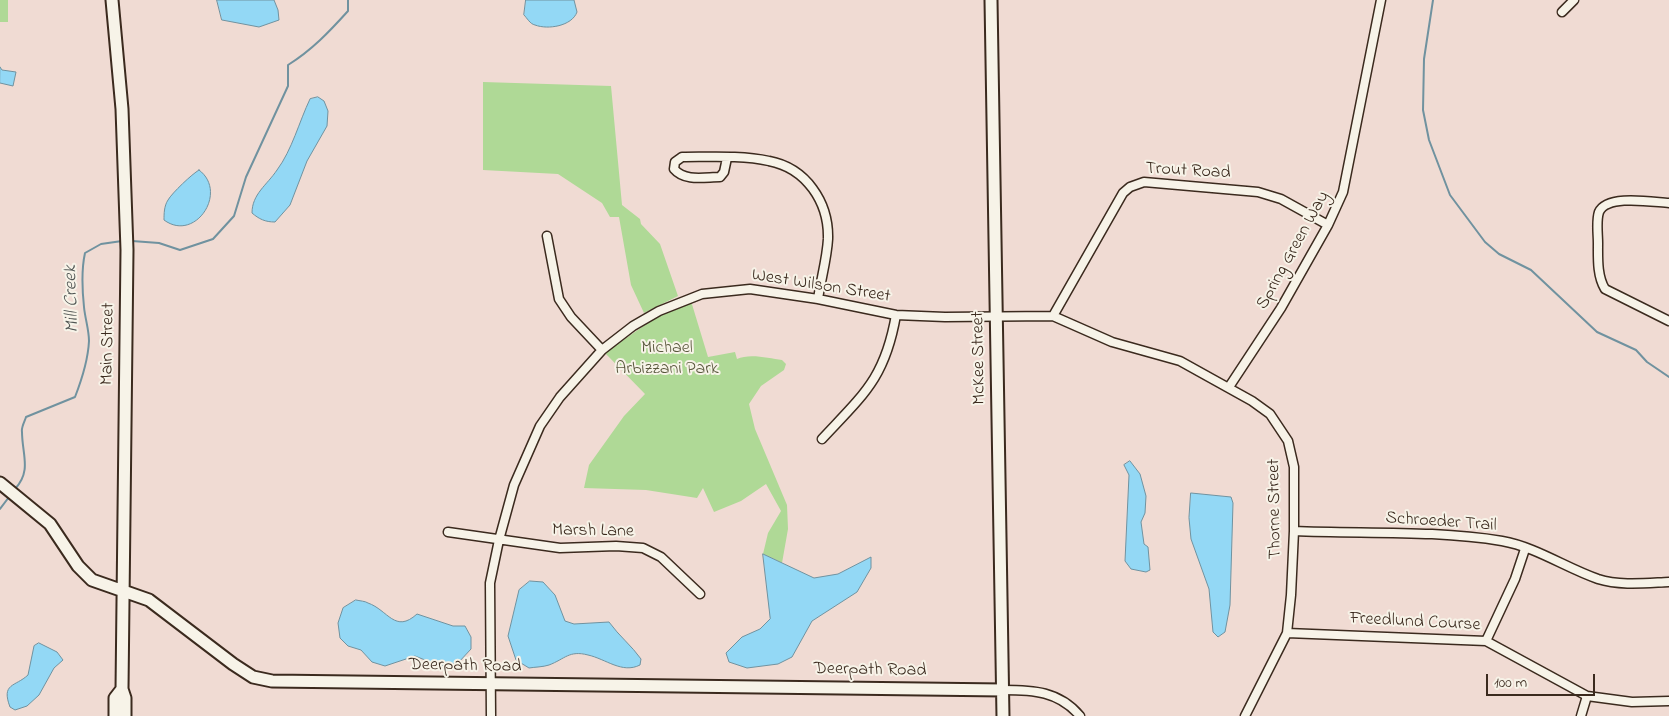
<!DOCTYPE html>
<html>
<head>
<meta charset="utf-8">
<style>
  body { margin:0 }
  #map { position:relative; width:1669px; height:716px; overflow:hidden; background:#f0dbd3; font-family:"Indie Flower",sans-serif }
  canvas { display:block }
  .scale { position:absolute; left:1486px; top:674px; width:109px; height:22px; box-sizing:border-box; border:2px solid #3b2a1e; border-top:0; padding-left:6px; font-size:15px; line-height:18px; white-space:nowrap; color:#3b2a1e; -webkit-text-stroke:4px #f7f3e8; paint-order:stroke }
</style>
</head>
<body>
<div id="map">
<canvas width="1669" height="716"></canvas>
<div class="scale">100 m</div>
</div>
<script>
const context = document.querySelector('canvas').getContext('2d');
context.lineJoin = 'round';
function paint(path, color) {
  context.fillStyle = color;
  context.fill(path, 'evenodd');
}
function stroke(path, color, width, dash) {
  context.strokeStyle = color;
  context.lineWidth = width;
  context.lineCap = dash ? 'butt' : 'round';
  context.setLineDash(dash || []);
  context.stroke(path);
}
function write(font, color, halo, rows, align = 'center') {
  context.font = font + ' "Indie Flower",sans-serif';
  context.lineWidth = 4;
  context.setLineDash([]);
  context.textBaseline = 'middle';
  context.strokeStyle = halo;
  context.fillStyle = color;
  for (const [text, x, y, turn = 0] of rows) {
    context.save();
    context.translate(x, y);
    context.rotate((+turn || 0) * Math.PI / 180);
    context.textAlign = isNaN(turn) ? turn : align;
    if (halo) context.strokeText(text, 0, 0);
    context.fillText(text, 0, 0);
    context.restore();
  }
}
const green = new Path2D(`
  M0,0H8V22H0Z
  M483,82L611,86L622,205L640,219L641,224L660,244L678,296L644,313L631,285L619,217H610L602,203L558,174L483,170Z
  M691,301L708,357L735,352L737,359C749,353 769,358 782,360L786,364L784,370L761,386L749,404L755,429L787,505L788,529L782,563L763,554L768,533L781,511L766,484L741,501L714,512L703,488L697,498L646,490L584,488L589,465L624,416L645,394L605,353L662,313Z`);
const water = new Path2D(`
  M217,0H274L278,10L279,20L259,27L222,20Z
  M526,0H574L577,12C572,26 548,30 535,25C530,24 527,18 524,15Z
  M0,67L2,70L16,72L13,86L0,83Z
  M318,97L324,101L328,111L327,126L307,161L290,205L275,222C265,222 259,219 252,213C252,194 267,185 277,170C292,150 299,122 310,99Z
  M199,170C229,192 195,243 164,220C164,214 164,206 168,200C172,193 192,174 199,170Z
  M1130,461L1140,474L1146,496L1145,513L1141,522L1144,544L1148,547L1150,570L1146,572L1131,569L1125,561L1129,475L1124,465Z
  M1191,493L1231,497L1233,503L1230,605L1225,632L1218,637L1213,632L1209,589L1191,539L1189,518Z
  M763,554L814,578L838,574L871,557V568L857,592L812,621L792,657L778,664L747,668L729,662L726,653L742,637L760,629L770,619Z
  M530,581L543,582L555,595L565,621L574,624L609,622C619,636 632,646 641,659L640,665C622,674 606,659 588,655C569,650 565,659 549,665C543,667 535,667 529,668L516,660L508,636L519,590Z
  M356,600C360,601 365,601 368,603C388,610 395,634 417,614L453,626H465L471,637V649L458,663L440,666L415,656L385,666L372,662L361,650L348,646L340,638L338,623L343,608Z
  M39,643L57,652L63,660L54,668L39,695L27,706L15,710L10,707C1,683 15,687 28,675L34,646Z`);
const stream = new Path2D(`
  M1433,0L1424,59L1423,110L1429,140L1450,195L1485,242L1499,254L1531,270L1597,332L1636,350L1647,362L1669,377
  M132,241L159,243L180,250L213,239L234,216L246,177L288,86V65C312,50 329,32 348,11V0
  M15,489C32,471 22,454 22,432C21,427 25,421 26,417L75,397C82,379 88,361 89,341C89,330 85,318 84,307C82,288 81,271 85,253L101,244L122,241
  M0,509L9,497`);
const street = new Path2D(`
  M1562,12L1574,0
  M727,158L724,172L720,177C705,177 685,182 674,169L675,162L682,157C710,157 742,155 769,161C806,168 829,202 828,239C827,258 821,279 818,299
  M1669,203C1652,202 1607,194 1599,212C1596,221 1598,234 1598,243C1598,258 1597,276 1605,289L1669,321
  M547,236L559,299L571,317L602,350
  M1053,316L1123,193L1130,187L1144,182L1258,192L1281,199L1328,225
  M1229,387L1281,308L1328,225L1343,192L1381,0
  M822,439C864,394 885,378 896,315
  M1294,531C1363,534 1435,530 1502,541C1536,547 1566,568 1598,579C1620,586 1646,583 1669,582
  M448,532L560,548L616,546L643,548L661,557L700,594
  M1287,633L1486,641L1587,696L1632,702L1669,701
  M1486,641L1515,579L1525,549
  M1003,690C1033,690 1059,691 1080,716
  M491,716L490,583L499,540L514,485L540,426L560,397L602,350L633,326L659,311L702,294L750,289L818,299L896,315L945,317L1053,316L1112,342L1180,361L1252,401L1270,414L1288,441L1294,467V531L1291,595L1287,633L1245,716
  M1581,716L1587,696`);
const secondary = new Path2D(`
  M112,0L122,109L127,250L122,689L125,698V716
  M991,0L1003,716
  M0,483L50,524L78,566L92,580L149,600L233,664L253,677L272,681L1003,690
  M115,716V698L122,689`);
const streetNames = [
  ["Trout Road",1188,172,3],
  ["Spring Green Way",1294,251,-61],
  ["West Wilson Street",821,287,9],
  ["Main Street",109,344,-89],
  ["McKee Street",980,358,-91],
  ["Thorne Street",1276,509,-91],
  ["Schroeder Trail",1441,523,4],
  ["Marsh Lane",593,532,1],
  ["Freedlund Course",1415,623,3],
  ["Deerpath Road",465,667,1],
  ["Deerpath Road",870,671,1]
];
const parkNames = [
  ["Michael",667,349],
  ["Arbizzani Park",667,370]
];
const waterNames = [
  ["Mill Creek",73,299,-92]
];
paint(green, '#afd996');
paint(water, '#93d8f5');
stroke(water, '#70929f', 1);
stroke(stream, '#70929f', 2);
stroke(street, '#3b2a1e', 11);
stroke(secondary, '#3b2a1e', 15);
stroke(street, '#f7f3e8', 8);
stroke(secondary, '#f7f3e8', 11);
write('18px', '#3b2a1e', '#f7f3e8', streetNames);
write('18px', '#58563c', '#f7f3e8', parkNames);
write('italic 19px', '#515654', '#f7f3e8', waterNames);
</script>
</body>
</html>
